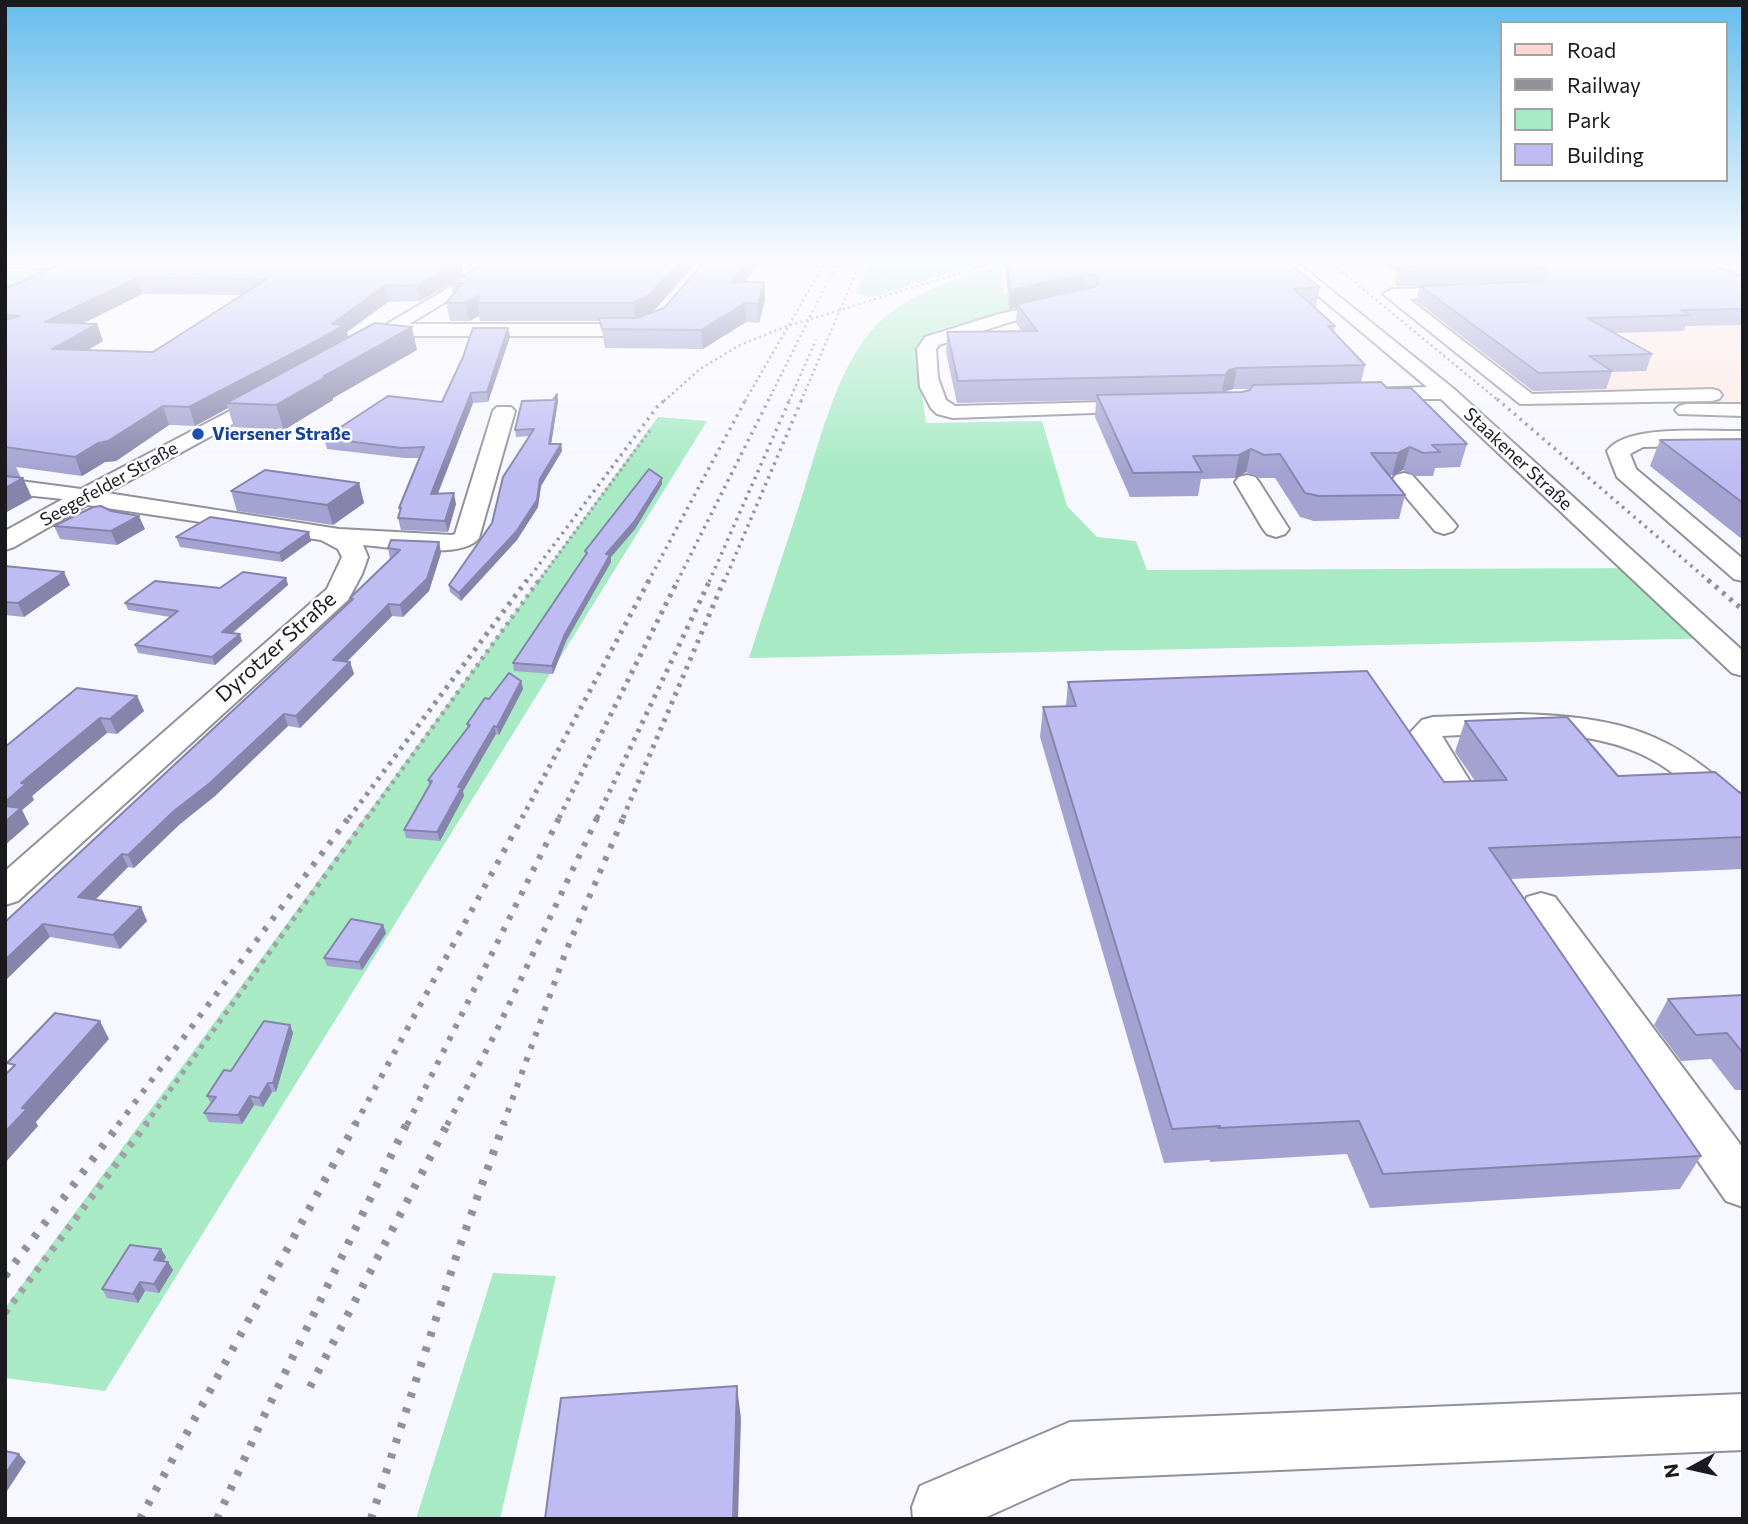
<!DOCTYPE html>
<html>
<head>
<meta charset="utf-8">
<style>
  body { margin:0 }
  #map { position:relative; width:1748px; height:1524px; overflow:hidden; background:#f7f7ff; font-family:Commissioner,sans-serif }
  canvas { display:block }
  .frame { position:absolute; inset:0; border:7px solid #1a1a1e; pointer-events:none }
  .legend { position:absolute; left:1500px; top:21px; width:228px; height:161px; box-sizing:border-box; background:#fff; border:2px solid #a3a3a5; margin:0; padding:9px 12px; list-style:none; font-size:21px; color:#1a1a1e }
  .legend li { display:flex; align-items:center; gap:14px; height:35px }
  .legend b { width:35px; border:2px solid #a3a3a5 }
  .north { position:absolute; left:1657px; top:1433px; width:70px; height:70px; -webkit-text-stroke:5px #fff; paint-order:stroke; rotate:262deg; font-size:19px; font-weight:700; line-height:28px; text-align:center; color:#1a1a1e }
  .north::after { content:''; display:block; margin:auto; width:24px; height:32px; background:#1a1a1e; clip-path:polygon(50% 0,100% 100%,50% 72%,0 100%) }
</style>
</head>
<body>
<div id="map">
<canvas width="1748" height="1524"></canvas>
<div class="frame"></div>
<ul class="legend">
<li><b style="height:9px;background:#fed6d4"></b>Road</li>
<li><b style="height:9px;background:#919198"></b>Railway</li>
<li><b style="height:19px;background:#a7eac4"></b>Park</li>
<li><b style="height:19px;background:#bfbcf3"></b>Building</li>
</ul>
<div class="north">N</div>
</div>
<script>
const context = document.querySelector('canvas').getContext('2d');
context.lineJoin = 'round';
function paint(path, color) {
  context.fillStyle = color;
  context.fill(path, 'evenodd');
}
function stroke(path, color, width, dash) {
  context.strokeStyle = color;
  context.lineWidth = width;
  context.lineCap = dash ? 'butt' : 'round';
  context.setLineDash(dash || []);
  context.stroke(path);
}
function write(font, color, halo, rows, align = 'center') {
  context.font = font + ' Commissioner,sans-serif';
  context.lineWidth = 5;
  context.setLineDash([]);
  context.textBaseline = 'middle';
  context.strokeStyle = halo;
  context.fillStyle = color;
  for (const [text, x, y, turn = 0] of rows) {
    context.save();
    context.translate(x, y);
    context.rotate((+turn || 0) * Math.PI / 180);
    context.textAlign = isNaN(turn) ? turn : align;
    if (halo) context.strokeText(text, 0, 0);
    context.fillText(text, 0, 0);
    context.restore();
  }
}
const commercial = new Path2D(`
  M1342,261H1660L1743,295V402L1526,407Z`);
const green = new Path2D(`
  M871,261H986L871,298L856,293Z
  M1015,261L1013,267H1001L1003,293L1088,294L1020,313L1008,312L987,316L986,320C965,324 925,326 916,349L926,423L1042,421L1067,506L1097,537L1136,541L1147,570L1652,568L1724,638L749,658C767,602 786,546 804,490C821,438 840,355 884,318C919,288 971,274 1015,261Z
  M5,264L67,267L5,292Z
  M658,417L707,421L105,1391L5,1378V1308Z
  M493,1273L556,1276L500,1519H416Z`);
const pathFar4 = new Path2D(`
  M885,275L889,261`);
const pathFar3 = new Path2D(`
  M538,582L651,429`);
const pathFar2 = new Path2D(`
  M367,818L539,580`);
const pathFar1 = new Path2D(`
  M145,1125L368,816`);
const path = new Path2D(`
  M5,1313L147,1123`);
const minor = new Path2D(`
  M5,261H114L116,264L108,269L5,267Z
  M494,261H513L409,324H623L645,322L654,327L651,331L623,336H390L357,353L348,347Z
  M1277,261H1295L1454,389L1743,651V676L1732,673L1441,399H1364L1361,395L1364,391L1371,389L1427,387Z
  M1464,287L1473,292L1470,296L1409,299L1532,394L1712,389L1719,391L1722,395L1719,399L1712,401L1520,404L1383,294L1392,289Z
  M1062,300L1071,305L1068,309L1010,322L939,345L936,349L938,378L946,400L955,406L1141,401L1148,403L1151,407L1148,411L953,418L937,414L931,408L920,387L917,349L925,337L999,314Z
  M270,390L277,392L280,396L277,400L107,493L339,529L452,535L455,534L493,411L497,407H511L515,411L479,538C463,560 388,547 363,545L368,557L362,574L348,600L18,901L5,905V871L327,589L342,557L338,549L321,540L87,505L14,547L5,550V531L63,499L5,493V479L81,489Z
  M1686,404H1743V416L1679,414L1675,410L1679,406Z
  M1743,431V445L1643,447L1630,454L1636,469L1743,559V581L1734,579L1617,477L1607,451C1626,423 1711,432 1743,431Z
  M1404,473L1412,475L1453,521L1457,526L1453,531L1444,534L1435,531L1396,485L1392,480L1396,475Z
  M1247,475L1255,477L1259,482L1289,529L1285,534L1276,537L1267,534L1263,529L1235,482L1239,477Z
  M1520,714C1618,717 1672,731 1743,801V832C1717,825 1693,788 1670,771C1606,724 1517,733 1442,736L1474,788L1469,795L1457,799L1445,795L1408,735L1422,720L1433,717Z
  M1541,893L1555,897L1743,1148V1207L1726,1201L1527,915L1522,906L1527,897Z
  M1743,1394V1450L1071,1479L982,1519H913L912,1507L920,1486L1070,1422Z`);
const major = new Path2D(`
  M1700,261H1725L1743,267V280L1702,265Z`);
const railFar4 = new Path2D(`
  M1329,261L1499,401
  M664,401L700,369L740,345L785,327L998,261
  M745,401L826,261
  M768,401L838,261
  M789,401L816,340
  M801,401L861,261`);
const railFar3 = new Path2D(`
  M1497,399L1710,582
  M526,582L657,407L666,399
  M648,582L746,399
  M677,582L769,399
  M709,582L790,399
  M724,582L802,399`);
const railFar2 = new Path2D(`
  M1708,580L1743,610
  M349,818L527,580
  M522,818L649,580
  M559,818L678,580
  M597,818L710,580
  M623,818L724,580`);
const railFar1 = new Path2D(`
  M118,1125L350,816
  M355,1125L523,816
  M407,1125L560,816
  M447,1125L496,1032L598,816
  M503,1125L566,951L624,816`);
const rail = new Path2D(`
  M5,1276L120,1123
  M310,1387L448,1123
  M140,1519L356,1123
  M217,1519L263,1418L407,1123
  M371,1519L457,1254L504,1123`);
const wall = new Path2D(`
  M68,261H698L653,312L664,308L705,261H759L745,282H764L765,300L759,323L746,322L703,349L605,348L600,321H480L479,316L469,321H450L446,303L453,295L451,284L420,301L388,302L347,332L348,338L417,350L333,398V400L284,430L234,427L228,408L195,426L169,425L116,461L105,462L82,476L16,467L21,478H23L32,498L5,513V289ZM456,261H487L463,275ZM142,294L243,295L153,352L88,350L103,341L97,324H82Z
  M1005,261H1285L1320,287L1316,307H1314L1335,326L1334,333L1365,365L1361,382L1387,388L1467,444L1460,467L1435,468L1433,476H1416L1403,470L1390,476L1405,495L1399,519L1314,521L1300,517L1275,478H1259L1246,472L1235,478L1201,479L1198,496L1130,497L1095,417L1096,400L957,403L946,353L947,332H1022L1016,323L1017,307L1009,309L1005,267ZM1233,389H1250L1242,392H1225Z
  M1379,261H1702L1743,277V325L1685,326L1684,331L1615,333L1652,354L1646,371L1612,372L1606,389L1533,391L1416,301L1420,286H1398L1395,284L1397,273Z
  M508,328L510,337L488,402L473,403L438,494L456,504L448,532L401,530L398,518L400,512L399,508L420,458H404L327,449L324,438L442,402Z
  M557,394L558,401L551,444H561L562,451L541,486L538,507L517,540L461,601L450,592L449,585L492,523L530,436L516,437L515,430L553,400Z
  M1743,439V540L1650,466L1660,440Z
  M359,483L364,503L333,525L237,511L231,491Z
  M662,484L635,529L611,557V562L566,641L553,674L514,671L513,663L586,555L585,551Z
  M54,526L145,529L117,545L60,539Z
  M176,537L311,541L282,562L180,547Z
  M439,542L441,553L429,591L403,617L392,616L347,662H350L354,674L300,728L288,726L215,796L180,824L134,868L128,867L95,900L141,907L147,921L120,949L50,937L5,922L351,600L350,598L390,559L388,548Z
  M5,566L70,585L24,617L5,615Z
  M286,578L288,585L233,633L242,641L215,665L138,653L135,645L170,617L128,610L125,603Z
  M521,681L523,689L499,735L496,734L463,791L464,796L440,841L406,838L404,830L429,786L428,780L467,728V724L489,699Z
  M1068,682L1444,782L1475,781L1455,752L1465,721L1618,776L1739,792L1743,794V869L1510,879L1701,1156L1680,1189L1370,1208L1347,1154L1210,1162V1160L1164,1163L1040,737L1043,707L1066,706Z
  M137,696L144,711L117,734L107,733L32,796L34,800L22,810L29,824L5,845V747Z
  M383,925L386,933L362,970L327,966L324,958Z
  M1743,995V1090H1735L1711,1059L1681,1061L1654,1025L1668,999Z
  M290,1025L293,1033L276,1092H272L263,1107L254,1105L242,1124L209,1122L204,1113L211,1104L207,1096L231,1071Z
  M166,1257L164,1261L168,1262L173,1270L159,1293L145,1291L138,1303L107,1298L102,1289Z`);
const shadedWall = new Path2D(`
  M461,261L463,276L420,301L417,285Z
  M681,261H698L650,315L635,321L633,303Z
  M747,261H759L733,300L732,282Z
  M1086,274L1084,292L1017,304V307L1009,309L1010,290Z
  M137,278L142,294L51,339L45,322Z
  M764,282L765,300L759,323L758,304Z
  M384,286L388,302L347,332L349,342L226,403L228,408L195,426L189,407L332,324Z
  M479,296L477,303L479,316L469,321L466,303Z
  M745,303L746,322L703,349L701,330Z
  M97,324L103,341L59,366L52,349Z
  M412,327L417,350L333,398V400L284,430L276,405L324,376Z
  M508,328L510,337L488,402L487,392Z
  M1237,368L1233,389L1225,391L1221,396L1225,375L1229,370Z
  M471,393L473,403L433,505L431,494Z
  M557,394L558,401L550,451L549,444Z
  M163,406L169,425L116,461L105,462L82,476L75,457Z
  M561,444L562,451L541,486L538,507L517,540L461,601L459,593L540,479Z
  M1410,447L1403,470L1392,476L1398,453Z
  M1251,449L1246,472L1235,478L1239,455Z
  M23,478L32,498L5,513V488Z
  M662,478V484L635,529L611,557V562L566,641L553,674L552,666L565,634L606,554Z
  M359,483L364,503L333,525L327,505Z
  M454,493L456,504L448,532L445,521Z
  M139,516L145,529L117,545L111,531Z
  M309,532L311,541L282,562L279,553Z
  M439,542L441,553L429,591L403,617L400,605Z
  M64,572L70,585L24,617L18,603Z
  M286,578L288,585L225,639L222,632Z
  M389,604L392,616L336,672L333,660Z
  M240,634L242,641L215,665L212,657Z
  M350,662L354,674L300,728L296,716Z
  M521,681L523,689L499,735L497,727Z
  M137,696L144,711L117,734L110,719Z
  M284,714L288,726L215,796L180,824L134,868L128,855L174,811Z
  M100,718L107,733L32,796L34,800L22,810L29,824L5,845V802L21,783Z
  M494,726L496,734L463,791L464,796L440,841L437,832L458,787Z
  M122,854L128,867L85,910L78,897Z
  M141,907L147,921L120,949L113,935Z
  M43,924L50,937L5,981V960Z
  M383,925L386,933L362,970L359,962Z
  M100,1021L109,1039L36,1122L38,1126L5,1163V1132L22,1108Z
  M290,1025L293,1033L276,1092L273,1083Z
  M268,1083L272,1092L263,1107L259,1098Z
  M250,1096L254,1105L242,1124L238,1115Z
  M161,1249L166,1257L159,1269L154,1260Z
  M168,1262L173,1270L159,1293L154,1284Z
  M140,1282L145,1291L138,1303L133,1294Z
  M737,1386L741,1419L738,1519H733Z
  M19,1454L26,1462L5,1494V1474Z`);
const building = new Path2D(`
  M68,261H461L417,285L384,286L332,324L345,325L307,346L189,407L163,406L108,441L98,443L75,457L5,447V320L20,316L5,315V289ZM137,278L267,279L153,352L52,349L97,324L45,322Z
  M488,261H681L648,296L633,303H477L479,296L466,303H446L463,283H451Z
  M705,261H747L732,282H764L758,304L745,303L701,330L602,329L599,318H637L664,308Z
  M1007,261H1285L1320,287L1294,289L1335,326H1328L1365,365L1237,368L1229,370L1225,375L958,381L947,332L1037,331L1017,304L1094,287L1098,283L1095,276L1086,274L1010,290Z
  M1404,261H1702L1743,277V309L1681,310L1690,315L1587,318L1652,354L1589,356L1612,371L1539,373L1420,286L1543,281L1547,276L1543,268L1402,271L1398,268H1415Z
  M375,323L412,327L324,376H327L276,405L226,403Z
  M473,328H508L487,392L471,393L431,494L454,493L445,521L398,518L401,508H399L424,447L401,448L324,438L388,396L442,402L463,357Z
  M1381,382L1387,388H1411L1467,444L1432,445L1440,452L1423,453L1410,447L1398,453H1371L1405,495L1319,496L1305,493L1280,454L1264,455L1251,449L1239,455L1193,456L1202,472L1133,473L1097,395L1242,392L1250,390L1253,385Z
  M557,394L549,444H561L540,479L537,500L516,532L459,593L449,585L492,523L503,477L534,429L515,430L522,401L553,400Z
  M1743,439V503L1660,440Z
  M649,469L662,478L634,522L606,554L610,555L565,634L552,666L513,663L587,553L585,551Z
  M265,470L359,483L327,505L231,491Z
  M5,476L23,478L5,488Z
  M101,506L111,511L139,516L111,531L54,526L93,507Z
  M210,517L309,532L279,553L176,537Z
  M391,540L439,542L427,579L400,605L389,604L333,660L350,662L296,716L284,714L210,783L174,811L128,855L122,854L78,897L141,907L113,935L43,924L5,960V922L353,599L350,598L400,550L388,548Z
  M5,566L64,572L18,603L5,602Z
  M243,572L286,578L222,632L240,634L212,657L135,645L178,611L125,603L155,581L220,588Z
  M1367,671L1444,782L1507,780L1465,721L1567,717L1618,776L1715,772L1739,792L1743,794V837L1489,848L1701,1156L1383,1174L1359,1121L1218,1128L1220,1126L1172,1129L1043,707L1076,706L1068,682Z
  M509,673L521,681L497,727L494,726L458,787H462L437,832L404,830L432,781L428,780L470,725L467,724L485,698L489,699Z
  M77,688L137,696L110,719L100,718L21,783L26,784L5,802V747Z
  M5,806L21,808L5,822Z
  M351,919L383,925L359,962L324,958Z
  M1743,995V1053L1727,1033L1696,1035L1668,999Z
  M55,1013L100,1021L22,1108L27,1109L5,1132V1075L15,1065L7,1063Z
  M264,1021L290,1025L273,1083H268L259,1098L250,1096L238,1115L204,1113L216,1097L207,1096L224,1070L231,1071Z
  M130,1245L161,1249L154,1260L168,1262L154,1284L140,1282L133,1294L102,1289Z
  M737,1386L733,1519H545L561,1398Z
  M5,1451L19,1454L5,1474Z`);
const markers = [
  [198,434,7,"#1a4fb4"]
];
const farTransitnames = [
  ["Viersener Straße",212,434]
];
const farStreetnames = [
  ["Staakener Straße",1518,459,43],
  ["Seegefelder Straße",109,484,-29]
];
const streetNames = [
  ["Dyrotzer Straße",276,647,-42]
];
paint(commercial, '#fde9e2');
paint(green, '#a7eac4');
stroke(minor, '#91919b', 4);
stroke(major, '#ae8382', 4);
stroke(pathFar4, '#a1a1a7', 2.5, [2, 2.5]);
stroke(pathFar3, '#a1a1a7', 3.5, [2.5, 3.5]);
stroke(pathFar2, '#a1a1a7', 4.5, [3.5, 5]);
stroke(pathFar1, '#a1a1a7', 5, [4.5, 6]);
stroke(path, '#a1a1a7', 7, [5, 8]);
paint(minor, '#fff');
paint(major, '#fed6d4');
stroke(railFar4, '#919198', 2.5, [2, 3.5]);
stroke(railFar3, '#919198', 3.5, [2.5, 5]);
stroke(railFar2, '#919198', 5, [3.5, 6]);
stroke(railFar1, '#919198', 6, [4.5, 9]);
stroke(rail, '#919198', 8, [5, 11]);
paint(wall, '#a4a2d1');
paint(shadedWall, '#8684aa');
paint(building, '#bfbcf3');
stroke(building, '#8684aa', 2);
const sky = context.createLinearGradient(0, 0, 0, 474);
sky.addColorStop(0, '#64bdec');
sky.addColorStop(0.55, '#fbfbff');
sky.addColorStop(1, '#fbfbff00');
context.fillStyle = sky;
context.fillRect(0, 0, 1748, 474);
for (const [x, y, r, color] of markers) {
  const dot = new Path2D();
  dot.arc(x, y, r, 0, 2 * Math.PI);
  context.fillStyle = color;
  context.fill(dot);
  stroke(dot, '#fff', 2.5);
}
write('bold 18px', '#164399', '#fff', farTransitnames, 'left');
write('18px', '#1a1a1e', '#fff', farStreetnames);
write('21px', '#1a1a1e', '#fff', streetNames);
</script>
</body>
</html>
